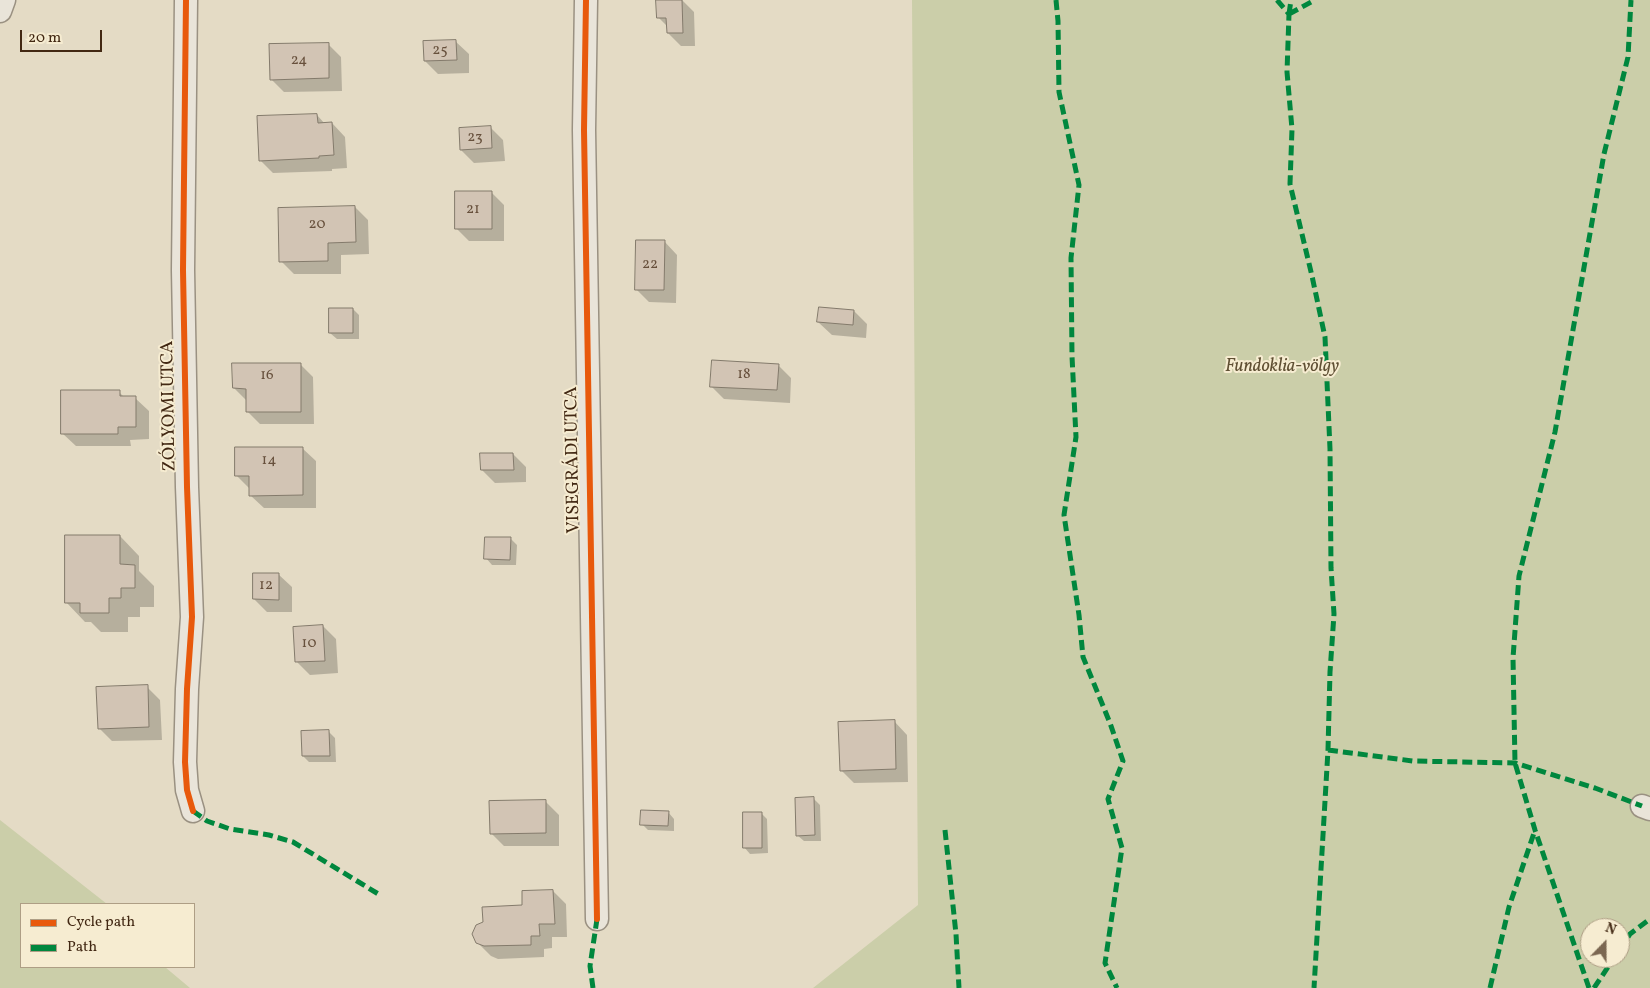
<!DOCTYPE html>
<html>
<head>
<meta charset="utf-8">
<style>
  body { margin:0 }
  #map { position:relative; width:1650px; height:988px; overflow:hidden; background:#e4dbc5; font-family:Vollkorn,serif }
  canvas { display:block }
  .legend { position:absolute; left:20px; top:903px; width:175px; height:65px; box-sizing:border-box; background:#f6ecd1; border:1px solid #ae9e85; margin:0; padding:6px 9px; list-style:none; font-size:15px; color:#422813 }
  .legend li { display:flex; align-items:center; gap:10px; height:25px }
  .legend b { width:25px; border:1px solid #ae9e85 }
  .north { position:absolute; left:1580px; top:918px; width:50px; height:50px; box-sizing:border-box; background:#f6ecd1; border:1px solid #ae9e85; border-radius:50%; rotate:22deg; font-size:14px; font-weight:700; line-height:20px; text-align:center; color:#422813 }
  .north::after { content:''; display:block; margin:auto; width:18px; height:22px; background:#7b6751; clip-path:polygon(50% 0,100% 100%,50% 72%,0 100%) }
  .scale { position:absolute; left:20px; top:30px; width:82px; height:22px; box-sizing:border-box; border:2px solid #422813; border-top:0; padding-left:6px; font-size:15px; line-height:18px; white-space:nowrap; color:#422813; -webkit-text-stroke:4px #f6ecd1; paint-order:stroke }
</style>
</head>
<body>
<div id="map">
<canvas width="1650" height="988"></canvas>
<ul class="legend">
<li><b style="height:6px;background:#e8590c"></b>Cycle path</li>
<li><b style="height:6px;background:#00873e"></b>Path</li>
</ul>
<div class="north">N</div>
<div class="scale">20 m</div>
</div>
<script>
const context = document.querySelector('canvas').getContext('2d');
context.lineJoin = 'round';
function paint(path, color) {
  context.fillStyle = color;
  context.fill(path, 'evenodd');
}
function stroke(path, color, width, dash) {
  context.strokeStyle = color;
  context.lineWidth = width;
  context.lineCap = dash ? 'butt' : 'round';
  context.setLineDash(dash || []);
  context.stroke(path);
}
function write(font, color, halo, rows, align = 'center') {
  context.font = font + ' Vollkorn,serif';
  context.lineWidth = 4;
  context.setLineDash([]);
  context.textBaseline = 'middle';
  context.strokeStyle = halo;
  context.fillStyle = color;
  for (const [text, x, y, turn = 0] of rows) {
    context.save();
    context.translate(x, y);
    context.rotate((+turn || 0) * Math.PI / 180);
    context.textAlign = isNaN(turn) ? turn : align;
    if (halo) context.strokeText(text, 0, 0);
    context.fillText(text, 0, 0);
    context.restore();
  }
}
const green = new Path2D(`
  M912,0H1650V988H813L918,905ZM1590,928H1620V958H1590Z
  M0,820L107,904H21V967H165L190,988H0Z`);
const shadow = new Path2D(`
  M657,0H682L694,12L695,46H681L668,33V27L658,17Z
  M455,41L469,54V73L438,74L425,61Z
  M328,44L341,57L342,91L284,92L271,79Z
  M317,115L325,124L332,123L345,137L347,168L332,169V171L273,173L260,160Z
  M490,127L503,140L505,161L474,163L461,150Z
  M491,192L504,205V241H469L456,228Z
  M355,207L368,220L369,254L341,255V274H294L281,261Z
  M664,241L677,255L676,303L649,302L636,289Z
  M353,309L359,315V339H337L330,333Z
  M854,311L867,324L866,338L832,335L818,322Z
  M300,364L313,377L314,424H260L247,411V401L234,388Z
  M778,365L791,378L790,403L724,399L711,386Z
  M119,392L125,398H135L149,411V439L130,440L131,446H76L62,433Z
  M302,448L316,461V508H264L250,495L249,488L236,475Z
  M513,454L526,467V482L495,483L482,470Z
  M120,536L139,556V571L154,586V607H140V617H128V632H101L91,622H85L66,602Z
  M510,538L517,545L516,565H492L486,558Z
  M278,574L292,587V612H267L254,599Z
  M323,626L336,639L338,673L310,675L297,662Z
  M147,687L160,700L162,740L112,741L99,728Z
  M894,721L907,735L908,782L854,783L841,770Z
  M329,732L335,738L336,762H309L303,756Z
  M813,798L820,805L821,841H804L797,835Z
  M546,802L559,815V846H504L491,833Z
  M668,812L674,819V831L648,830L642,824Z
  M761,813L767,819L768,853L750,854L744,847Z
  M553,891L566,904L567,937H552V948L544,949V957L498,959L491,956L477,942L524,906Z`);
const building = new Path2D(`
  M656,0H682L683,33H667L666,18H657Z
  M456,40L457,60L424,61L423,41Z
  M329,43V78L270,80L269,44Z
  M317,114L318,123L332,122L334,155L319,156V158L259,161L257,116Z
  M491,126L492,148L460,150L459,128Z
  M455,191H492V229H455Z
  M355,206L356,242L328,243V261L279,262L278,208Z
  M636,240H665L664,290H635Z
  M819,307L854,310L853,325L817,322Z
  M329,308H353V333H329Z
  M712,360L779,364L777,390L710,387Z
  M232,363H301V412H246V389L233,388Z
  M61,390H120V396H136V427H118V434H61Z
  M235,447H303V495L249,496V476H235Z
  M480,453H513L514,470H481Z
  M65,535H120V564L135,565V588H121V598H109V613H80V603H65Z
  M485,537H511L510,560L484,559Z
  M253,573H279V600L253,599Z
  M323,625L325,661L295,662L293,627Z
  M148,685L149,727L98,729L96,687Z
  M895,720L896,769L840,771L838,722Z
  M329,730L330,756H302L301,731Z
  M814,797L815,835L796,836L795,798Z
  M546,800V833L490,834L489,801Z
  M641,810L669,811L668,826L640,825Z
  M743,812H762V848H743Z
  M553,890L555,924H539L540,936H531V945L484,946L476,943L472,934L476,925L483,922L482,907L522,905V891Z`);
const minor = new Path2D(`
  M186,0L183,270L187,487L192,617L187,689L185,762L187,790L193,811
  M586,0L584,130L597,919
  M0,11L4,0
  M1642,806L1650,809`);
const quiet = new Path2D(`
  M1056,0L1058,21L1059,92L1079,185L1071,258L1072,356L1076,437L1064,515L1079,615L1083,657L1110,723L1123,761L1108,799L1122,848L1105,963L1117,988
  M1277,0L1289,14L1287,72L1292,129L1290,184L1312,276L1325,337L1330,449L1331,568L1334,614L1330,672L1328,750L1314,988
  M1289,14L1315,0
  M1289,14L1291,0
  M1328,750L1413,761L1515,763L1595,788L1642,806
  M193,811L207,821L230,829L269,835L293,842L380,895
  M945,830L956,934L959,988
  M1620,950L1630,934L1650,919
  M593,988L590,966L597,919
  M1490,988L1509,907L1535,830
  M1589,988L1535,830L1515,763L1513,658L1519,576L1555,432L1604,154L1628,57L1631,0
  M1594,988L1614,958`);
const cycleway = new Path2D(`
  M186,0L183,270L187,487L192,617L187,689L185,762L187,790L193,811
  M586,0L584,130L597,919`);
const numberNames = [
  ["25",440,51],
  ["24",299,61],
  ["23",475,138],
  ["21",473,210],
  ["20",317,225],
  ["22",650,265],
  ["18",744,375],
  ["16",267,376],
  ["14",269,461],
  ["12",266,586],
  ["10",309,644]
];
const parkNames = [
  ["Fundoklia-völgy",1282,368]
];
const streetNames = [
  ["ZÓLYOMI UTCA",170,406,-91],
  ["VISEGRÁDI UTCA",574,460,-91]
];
paint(green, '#cbcea9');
paint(shadow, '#0003');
paint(building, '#d2c4b4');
stroke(building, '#837a6b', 1);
stroke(minor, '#9a9182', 25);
stroke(minor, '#e9e4d9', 22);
stroke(quiet, '#00873e', 5, [10, 5]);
stroke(cycleway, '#e8590c', 6);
write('15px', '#67503c', null, numberNames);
write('italic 18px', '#5f4f33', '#f6ecd1', parkNames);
write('18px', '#422813', '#f6ecd1', streetNames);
</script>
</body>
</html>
